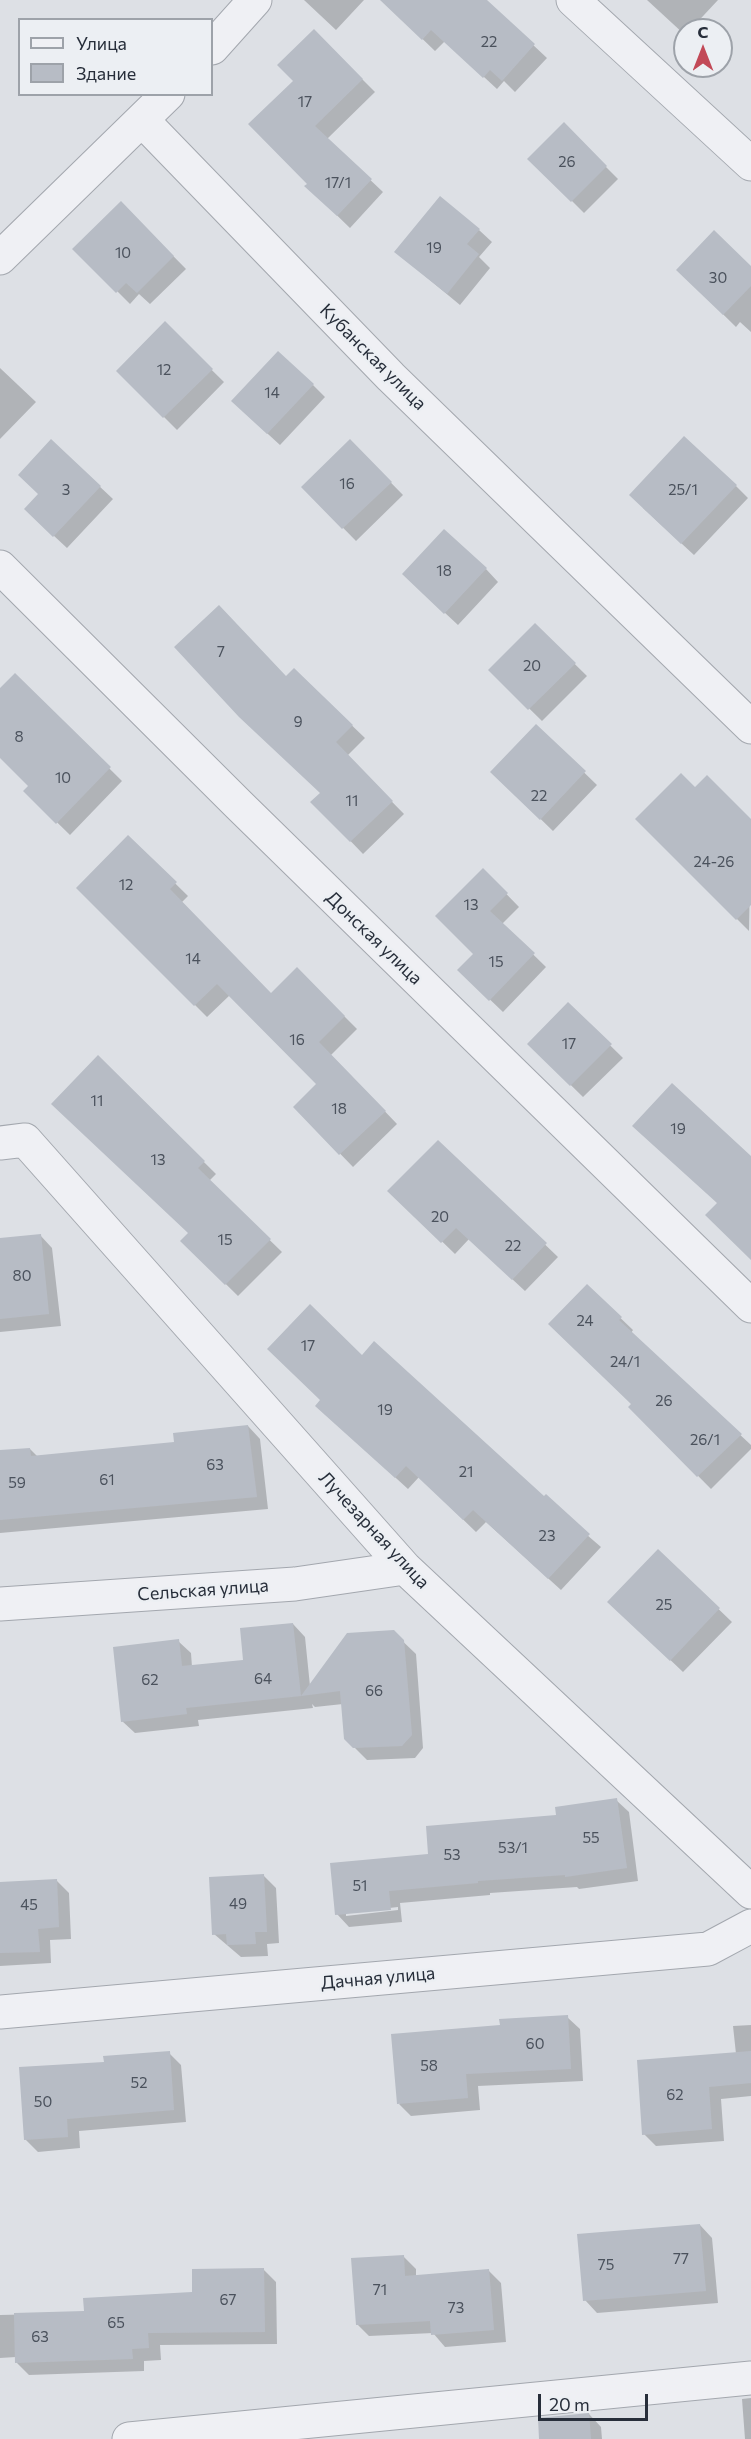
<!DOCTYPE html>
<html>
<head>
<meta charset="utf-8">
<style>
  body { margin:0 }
  #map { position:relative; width:751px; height:2439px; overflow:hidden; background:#dde0e5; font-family:Commissioner,sans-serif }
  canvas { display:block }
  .legend { position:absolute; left:18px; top:18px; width:195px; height:78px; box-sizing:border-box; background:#eceff3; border:2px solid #9da2a9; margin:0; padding:8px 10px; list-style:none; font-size:18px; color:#272e3a }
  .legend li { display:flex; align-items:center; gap:12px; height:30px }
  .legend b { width:30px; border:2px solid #9da2a9 }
  .north { position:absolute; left:673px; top:18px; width:60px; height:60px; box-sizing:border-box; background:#eceff3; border:2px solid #9da2a9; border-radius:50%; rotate:0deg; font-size:16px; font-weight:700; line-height:24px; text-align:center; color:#272e3a }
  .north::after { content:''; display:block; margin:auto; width:21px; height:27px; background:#c24957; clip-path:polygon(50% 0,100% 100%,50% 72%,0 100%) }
  .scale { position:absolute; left:538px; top:2394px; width:110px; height:27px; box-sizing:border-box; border:3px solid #272e3a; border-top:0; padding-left:8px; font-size:18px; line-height:21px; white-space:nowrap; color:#272e3a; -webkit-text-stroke:4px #eceff3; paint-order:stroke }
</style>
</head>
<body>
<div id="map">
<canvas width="751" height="2439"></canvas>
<ul class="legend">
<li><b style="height:8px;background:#eff0f4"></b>Улица</li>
<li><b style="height:16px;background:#b7bcc5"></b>Здание</li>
</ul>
<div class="north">С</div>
<div class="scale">20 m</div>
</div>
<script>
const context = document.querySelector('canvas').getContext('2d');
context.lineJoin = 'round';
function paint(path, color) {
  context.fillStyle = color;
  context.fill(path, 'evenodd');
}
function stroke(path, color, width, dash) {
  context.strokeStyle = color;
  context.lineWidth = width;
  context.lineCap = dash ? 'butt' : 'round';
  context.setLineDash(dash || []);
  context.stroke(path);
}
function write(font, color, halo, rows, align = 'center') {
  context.font = font + ' Commissioner,sans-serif';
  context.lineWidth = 5;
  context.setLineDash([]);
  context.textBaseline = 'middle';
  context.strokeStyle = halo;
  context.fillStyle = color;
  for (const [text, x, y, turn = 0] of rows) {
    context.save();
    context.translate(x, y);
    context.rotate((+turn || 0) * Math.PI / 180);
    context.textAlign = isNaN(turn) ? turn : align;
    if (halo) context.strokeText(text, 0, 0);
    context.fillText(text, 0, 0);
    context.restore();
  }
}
const shadow = new Path2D(`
  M304,0H364L336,30Z
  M382,0H485L547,58L515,92L504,81L497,89L445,41L435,51Z
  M647,0H718L690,30H685V35Z
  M314,31L375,92L327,139L383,192L350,228L319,198L295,81Z
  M564,125L618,179L584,213L530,159Z
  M121,203L186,269L150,304L139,294L130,304L75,249Z
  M479,230L492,242L479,257L490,268L460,305L396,252Z
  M751,268V332L740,322L736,327L678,270Z
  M165,324L224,382L177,430L118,371Z
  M0,368L36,402L0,439Z
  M313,385L325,397L280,445L246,414Z
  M51,441L113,499L67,548L39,522L40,495Z
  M350,441L403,495L356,541L303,487Z
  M736,486L748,498L694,555L643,508Z
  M486,569L498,582L458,625L416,586Z
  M535,625L587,676L542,721L490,670Z
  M294,670L365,738L347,756L404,814L363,854L313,802L321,793L286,678Z
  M15,675L122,781L70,835L25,791L30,786L0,755V690Z
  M536,726L597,785L553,831L492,772Z
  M695,789L751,821L749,931L637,819Z
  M128,837L188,896L181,903L271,995L297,969L357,1029L331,1055L397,1124L353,1167L295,1107L318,1084L230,995L207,1017L78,888Z
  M483,870L519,907L502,924L546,967L503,1012L459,970L475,954Z
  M568,1004L623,1058L583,1097L529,1044Z
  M98,1057L216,1174L209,1181L282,1252L238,1296L182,1241L190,1234Z
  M438,1142L558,1257L525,1291L469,1239L455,1254L390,1191Z
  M40,1235L52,1248L61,1326L0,1332V1239Z
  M587,1286L633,1330L631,1333L751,1445V1449L711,1489L630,1407L633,1404Z
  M362,1357L544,1498L601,1547L561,1590L486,1522L476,1532L419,1477L408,1489L330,1418L322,1400Z
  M248,1426L260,1439L268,1509L0,1533V1452L30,1449L38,1457L176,1443Z
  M658,1551L732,1622L683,1672L622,1614Z
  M293,1624L305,1637L310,1686L393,1632L416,1654L423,1748L415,1758L367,1760L345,1738L343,1704L315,1707L312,1704L313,1708L198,1720L199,1726L135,1733L122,1721L178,1641L191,1653L192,1667L244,1661Z
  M616,1800L629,1812L638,1881L579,1889L577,1887L490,1893V1895L400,1903L402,1922L349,1927L337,1914L430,1856ZM398,1907V1910L346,1916V1913Z
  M263,1875L276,1888L279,1943L267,1944L268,1956L241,1957L214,1934Z
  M57,1881L69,1893L71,1939L50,1940L51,1963L0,1966V1884Z
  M567,2017L580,2029L583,2081L478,2086L480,2110L411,2116L399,2104L501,2026Z
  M751,2025V2096L721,2099L724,2141L656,2146L644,2134L736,2054L733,2026Z
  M169,2053L181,2065L186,2122L79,2131L80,2148L38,2152L25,2139L105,2063Z
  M700,2225L712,2238L718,2303L597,2313L585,2300Z
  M403,2256L416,2269V2276L488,2270L501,2283L506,2342L445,2347L433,2333L369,2336L357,2324Z
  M263,2269L276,2282L277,2344L160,2345L161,2360L144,2361V2371L29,2375L17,2363L16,2357L0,2358V2315L85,2313L194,2294Z
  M751,2398V2439H745L742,2399Z
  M589,2414L601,2427L602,2439H541Z`);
const building = new Path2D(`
  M380,0H487L535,44L502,81L490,70L483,78L431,30L422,40Z
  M314,29L363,79L315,126L372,179L337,216L304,186L307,184L248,124L293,81L277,65Z
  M564,122L607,166L571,202L527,159Z
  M440,196L480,229L467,244L479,254L447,294L394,252Z
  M121,201L174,256L137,293L126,283L116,293L72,249Z
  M714,230L751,266V286L723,315L676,270Z
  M165,321L213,369L163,418L116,371Z
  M278,351L314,384L267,434L231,401Z
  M684,436L737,485L681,544L629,495Z
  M51,439L101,486L53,537L24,509L38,494L18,475Z
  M350,439L392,482L342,529L301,487Z
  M444,529L487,568L444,614L402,574Z
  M219,605L286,676L294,668L353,725L336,742L393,801L350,842L310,802L320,793L239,717L174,647Z
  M535,623L576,663L528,710L488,670Z
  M15,673L111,767L56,824L23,791L28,786L0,758V688Z
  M536,724L586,771L540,820L490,772Z
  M681,773L695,787L707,775L751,819V905L736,920L635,819Z
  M128,835L177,882L170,889L271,993L297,967L345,1016L319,1042L386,1111L339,1155L293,1107L316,1084L217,984L194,1006L76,888Z
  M483,868L508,893L490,911L535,953L489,1001L457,970L473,954L435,916Z
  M568,1002L612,1044L570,1086L527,1044Z
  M98,1055L205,1161L198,1168L271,1239L225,1285L180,1241L188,1233L51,1104Z
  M672,1083L751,1156V1260L705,1215L717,1203L632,1126Z
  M438,1140L547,1243L512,1280L456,1228L441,1243L387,1191Z
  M41,1234L49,1314L0,1319V1238Z
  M587,1284L622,1317L619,1320L742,1434L697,1477L628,1407L631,1404L548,1324Z
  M310,1304L362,1355L374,1341L544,1496L546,1494L590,1534L548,1579L473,1510L463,1520L406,1466L395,1478L315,1406L320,1400L267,1349Z
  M248,1425L257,1497L0,1520V1450L30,1448L31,1456L174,1442L173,1433Z
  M658,1549L720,1608L670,1661L607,1602Z
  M293,1623L301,1696L186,1708L187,1714L121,1722L113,1647L179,1639L182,1666L243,1660L240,1628Z
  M394,1630L404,1640L412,1735L402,1746L353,1748L344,1739L340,1691L301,1696L347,1633Z
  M617,1798L627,1868L565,1877V1875L478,1881V1883L389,1891L391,1910L335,1915L330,1863L428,1854L426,1826L556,1815L555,1807Z
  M264,1874L267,1932H255L256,1944L227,1945L226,1934L212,1935L209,1877Z
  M57,1879L59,1927L38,1929L40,1952L0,1953V1882Z
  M568,2015L571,2069L466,2074L468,2098L397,2104L391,2034L500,2025L499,2019Z
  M170,2051L174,2110L67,2119L68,2137L24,2140L19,2067L104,2062L103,2056Z
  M751,2051V2083L709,2087L712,2129L642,2135L637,2060Z
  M700,2224L706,2291L583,2301L577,2234Z
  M404,2255L405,2276L489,2269L494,2330L431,2335L430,2321L356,2325L351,2258Z
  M264,2268L265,2332L148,2333L149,2348L132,2349L133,2359L15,2363L14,2313L84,2311L83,2298L192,2292V2269Z
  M589,2413L591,2439H539L538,2418Z`);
const minor = new Path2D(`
  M573,0L751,164
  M212,48L255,0
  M143,121L391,377L751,727
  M0,258L168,94
  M0,567L239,805L751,1306
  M0,1143L25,1140L405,1568L751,1892
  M0,1604L295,1584L405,1568
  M0,2012L708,1949L751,1926
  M129,2439L751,2378`);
const numberNames = [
  ["22",489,42],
  ["17",305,102],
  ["26",567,162],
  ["17/1",338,183],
  ["19",434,248],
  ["10",123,253],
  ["30",718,278],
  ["12",164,370],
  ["14",272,393],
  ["16",347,484],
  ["3",66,490],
  ["25/1",683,490],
  ["18",444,571],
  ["7",221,652],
  ["20",532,666],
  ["9",298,722],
  ["8",19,737],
  ["10",63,778],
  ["22",539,796],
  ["11",352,801],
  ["24-26",714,862],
  ["12",126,885],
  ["13",471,905],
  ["14",193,959],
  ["15",496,962],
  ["16",297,1040],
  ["17",569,1044],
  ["11",97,1101],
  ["18",339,1109],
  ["19",678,1129],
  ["13",158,1160],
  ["20",440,1217],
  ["15",225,1240],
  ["22",513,1246],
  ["80",22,1276],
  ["24",585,1321],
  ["17",308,1346],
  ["24/1",625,1362],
  ["26",664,1401],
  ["19",385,1410],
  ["26/1",705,1440],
  ["63",215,1465],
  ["21",466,1472],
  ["61",107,1480],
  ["59",17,1483],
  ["23",547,1536],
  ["25",664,1605],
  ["64",263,1679],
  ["62",150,1680],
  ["66",374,1691],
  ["55",591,1838],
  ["53/1",513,1848],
  ["53",452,1855],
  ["51",360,1886],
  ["49",238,1904],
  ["45",29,1905],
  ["60",535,2044],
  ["58",429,2066],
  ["52",139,2083],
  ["62",675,2095],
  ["50",43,2102],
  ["77",681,2259],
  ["75",606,2265],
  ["71",380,2290],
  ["67",228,2300],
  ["73",456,2308],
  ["65",116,2323],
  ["63",40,2337]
];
const streetNames = [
  ["Кубанская улица",373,357,45],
  ["Донская улица",374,938,44],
  ["Лучезарная улица",374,1530,47],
  ["Сельская улица",203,1590,-4],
  ["Дачная улица",378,1978,-5]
];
paint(shadow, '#0003');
paint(building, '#b7bcc5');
stroke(minor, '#a3a7ae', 35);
stroke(minor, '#eff0f4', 33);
write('15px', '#4b525d', null, numberNames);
write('18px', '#272e3a', '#eceff3', streetNames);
</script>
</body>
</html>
